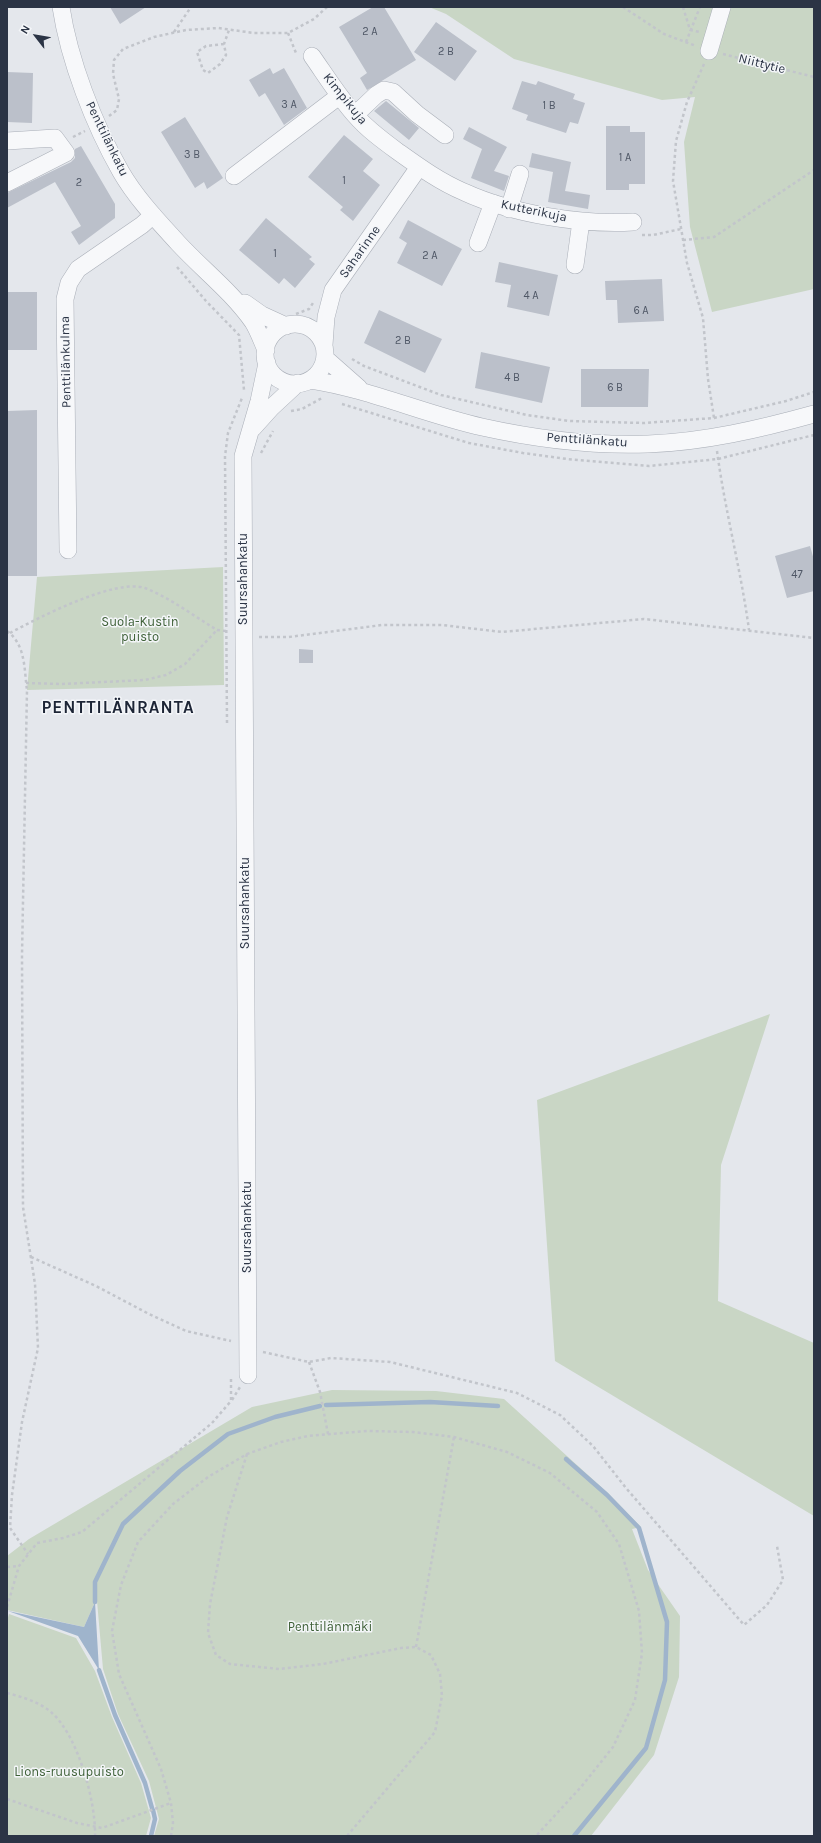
<!DOCTYPE html>
<html>
<head>
<meta charset="utf-8">
<style>
  body { margin:0 }
  #map { position:relative; width:821px; height:1843px; overflow:hidden; background:#e4e7ec; font-family:Karla,sans-serif }
  canvas { display:block }
  .frame { position:absolute; inset:0; border:8px solid #2b3445; pointer-events:none }
  .north { position:absolute; left:16px; top:16px; width:40px; height:40px; -webkit-text-stroke:3px #f4f6f9; paint-order:stroke; rotate:301deg; font-size:11px; font-weight:700; line-height:16px; text-align:center; color:#2b3445 }
  .north::after { content:''; display:block; margin:auto; width:14px; height:18px; background:#2b3445; clip-path:polygon(50% 0,100% 100%,50% 72%,0 100%) }
</style>
</head>
<body>
<div id="map">
<canvas width="821" height="1843"></canvas>
<div class="frame"></div>
<div class="north">N</div>
</div>
<script>
const context = document.querySelector('canvas').getContext('2d');
context.lineJoin = 'round';
function paint(path, color) {
  context.fillStyle = color;
  context.fill(path, 'evenodd');
}
function stroke(path, color, width, dash) {
  context.strokeStyle = color;
  context.lineWidth = width;
  context.lineCap = dash ? 'butt' : 'round';
  context.setLineDash(dash || []);
  context.stroke(path);
}
function write(font, color, halo, rows, align = 'center') {
  context.font = font + ' Karla,sans-serif';
  context.lineWidth = 3;
  context.setLineDash([]);
  context.textBaseline = 'middle';
  context.strokeStyle = halo;
  context.fillStyle = color;
  for (const [text, x, y, turn = 0] of rows) {
    context.save();
    context.translate(x, y);
    context.rotate((+turn || 0) * Math.PI / 180);
    context.textAlign = isNaN(turn) ? turn : align;
    if (halo) context.strokeText(text, 0, 0);
    context.fillText(text, 0, 0);
    context.restore();
  }
}
const green = new Path2D(`
  M429,7H814V289L712,312L690,227L684,142L695,97L662,100L514,59L446,14Z
  M223,567L224,685L27,690L37,577Z
  M770,1014L721,1165L718,1301L814,1343V1516L555,1361L537,1100Z
  M332,1390L436,1391L504,1399L609,1494L641,1527L632,1529L648,1570L680,1616L679,1677L654,1755L591,1836H154L159,1819L149,1781L118,1714L103,1669L97,1601L95,1602L84,1627L7,1610V1556L29,1539L252,1407Z
  M9,1614L76,1638L95,1671L112,1717L141,1783L151,1818L146,1836H7V1621Z`);
const water = new Path2D(`
  M7,720L8,1348H7Z
  M95,1602L99,1670L78,1636L8,1611L84,1627Z`);
const stream = new Path2D(`
  M326,1405L430,1402L498,1406
  M566,1459L607,1495L639,1528L667,1622L665,1680L646,1748L574,1836
  M95,1602V1582L123,1524L180,1471L228,1434L275,1417L320,1406
  M99,1670L115,1715L145,1783L152,1808
  M151,1836L155,1819L153,1810`);
const building = new Path2D(`
  M110,7H146L120,24Z
  M373,7H384L416,60L367,90L360,78L367,73L339,27Z
  M436,22L477,51L455,81L414,52Z
  M270,68L273,74L284,68L307,108L284,125L265,93L259,97L249,80Z
  M7,72L33,73L32,123L7,122Z
  M522,81L536,85L538,81L575,94L573,99L585,103L578,124L570,122L566,133L526,120L528,115L512,109Z
  M386,101L419,128L409,140L374,111Z
  M185,117L223,178L207,189L204,182L195,188L161,132Z
  M606,126H630V132H645V184H629V190H606Z
  M469,127L507,147L494,171L509,176L504,191L471,178L482,149L463,139Z
  M344,135L373,159L363,171L380,185L353,221L340,210L343,207L308,177Z
  M81,146L115,204V218L79,245L71,232L81,226L55,182L7,208V193L71,162L75,158V149Z
  M532,153L571,162L565,191L590,195L588,209L548,202L553,172L529,167Z
  M266,218L312,257L309,259L315,264L295,288L284,278L279,284L239,250Z
  M408,220L462,249L442,286L397,263L407,243L399,238Z
  M499,262L558,275L549,316L507,307L511,285L495,282Z
  M662,279L664,321L618,323L617,300H606L605,281Z
  M7,292H37V350H7Z
  M379,310L442,339L425,373L364,343Z
  M481,352L550,367L542,403L475,388Z
  M581,369H649L648,407H581Z
  M37,410V576H7V411Z
  M810,546L814,560V591L787,598L775,556Z
  M299,649L313,650V663H299Z`);
const path = new Path2D(`
  M623,7L664,34L696,46
  M683,7L690,30L700,32
  M174,32L191,7
  M288,33L296,53
  M686,42L700,7
  M224,44L206,46L197,52L203,70L208,73L220,64L226,55L224,44L229,30
  M723,54L814,77
  M704,64L687,102L676,141L673,181L687,263L703,318L708,379L714,418
  M109,116L117,110L119,99L113,74L114,60L123,49L154,37L186,30L218,28L254,33H288L314,19L327,7
  M73,137L85,131
  M642,235H653L681,229
  M683,240L714,237L814,170
  M177,267L206,301L239,335L244,390
  M296,314L309,309L313,303
  M352,359L364,366L441,395L527,415L569,421L644,423L714,418L786,401L814,392
  M342,404L469,443L523,453L567,459L649,466L718,459L814,435
  M291,411L302,409L322,398
  M717,451C725,511 741,570 749,630
  M261,453L273,431
  M7,631C26,645 24,669 27,690L22,955L23,1207L35,1284L38,1348L22,1422L12,1495L10,1528L28,1554
  M10,633C38,618 115,578 145,588C170,598 194,616 217,630L226,631
  M259,637H289L382,625H442L502,632L644,619L814,638
  M26,683L61,684L145,680L166,675L185,664L217,630
  M227,723L225,456L228,433L242,398
  M31,1257L96,1286L149,1314L186,1331L231,1341
  M263,1352L309,1362L331,1358L390,1362L517,1393L560,1415L593,1446L626,1488L744,1625L767,1605L783,1580L777,1546
  M309,1362L320,1392L328,1434
  M232,1400L240,1387
  M247,1454L227,1517L210,1604L208,1633L216,1655L230,1664L279,1669L323,1664L401,1648L416,1647L431,1655L440,1674L442,1696L435,1732L347,1836
  M7,1567L18,1566
  M7,1607L19,1566L37,1543L63,1538L82,1532L212,1423L231,1401V1376
  M416,1647L454,1437
  M7,1693C22,1697 40,1702 52,1713C78,1736 96,1802 95,1836
  M7,1799L77,1823L102,1828L171,1803
  M171,1836L173,1823L171,1803L161,1769L119,1674L112,1631L121,1585L138,1542L173,1504L208,1477L247,1454L281,1442L308,1436L368,1431L413,1432L454,1437L507,1452L550,1473L597,1512L619,1544L639,1611L642,1653L635,1700L613,1747L581,1787L536,1836`);
const minor = new Path2D(`
  M61,7C69,60 94,125 121,172C136,198 158,221 178,243C203,270 232,292 253,322C258,330 262,341 266,350
  M709,51L722,7
  M312,56C326,76 339,97 355,115C367,129 382,140 397,151C418,166 440,182 464,192C512,214 581,225 633,222
  M355,115L376,95L384,90L393,92L417,114L445,135
  M7,141L55,138L66,153L7,183
  M234,176L339,96
  M509,209L520,174
  M478,243L493,203
  M575,265L581,221
  M245,303L262,315L286,326
  M265 354a30 30 0 1 1 60 0a30 30 0 1 1-60 0Z
  M324,345L326,317L333,290L419,167
  M325,358L359,388
  M311,380C369,389 424,414 482,427C536,439 593,446 648,444C704,442 760,429 814,414
  M253,428L271,408L298,383
  M68,550L65,299L69,283L78,269L142,225L153,215
  M248,1375L243,456L259,401L267,363`);
const numberNames = [
  ["2 A",370,32],
  ["2 B",446,52],
  ["3 A",289,105],
  ["1 B",549,106],
  ["3 B",192,155],
  ["1 A",625,158],
  ["1",344,181],
  ["2",79,183],
  ["1",275,254],
  ["2 A",430,256],
  ["4 A",531,296],
  ["6 A",641,311],
  ["2 B",403,341],
  ["4 B",512,378],
  ["6 B",615,388],
  ["47",797,575]
];
const streetNames = [
  ["Niittytie",762,64,14],
  ["Kimpikuja",345,99,51],
  ["Penttilänkatu",107,139,64],
  ["Kutterikuja",534,211,12],
  ["Saharinne",360,252,-55],
  ["Penttilänkulma",66,362,-91],
  ["Penttilänkatu",587,440,4],
  ["Suursahankatu",243,579,-90],
  ["Suursahankatu",245,903,-90],
  ["Suursahankatu",247,1227,-90]
];
const parkNames = [
  ["Suola-Kustin",140,622],
  ["puisto",140,637],
  ["Penttilänmäki",330,1627],
  ["Lions-ruusupuisto",69,1772]
];
const districtNames = [
  ["PENTTILÄNRANTA",118,708]
];
paint(green, '#c9d6c5');
paint(water, '#9fb4cc');
stroke(stream, '#9fb4cc', 4.5);
paint(building, '#bbc0ca');
stroke(minor, '#a9aeb7', 18);
stroke(path, '#c2c5cb', 2.5, [3, 3]);
stroke(minor, '#f7f8fa', 17);
write('11px', '#4f5766', null, numberNames);
write('13px', '#2b3445', '#f4f6f9', streetNames);
write('13px', '#3f6138', '#f4f6f9', parkNames);
context.letterSpacing = '1px';
write('bold 17px', '#1d2536', '#f4f6f9', districtNames);
context.letterSpacing = '0px';
</script>
</body>
</html>
